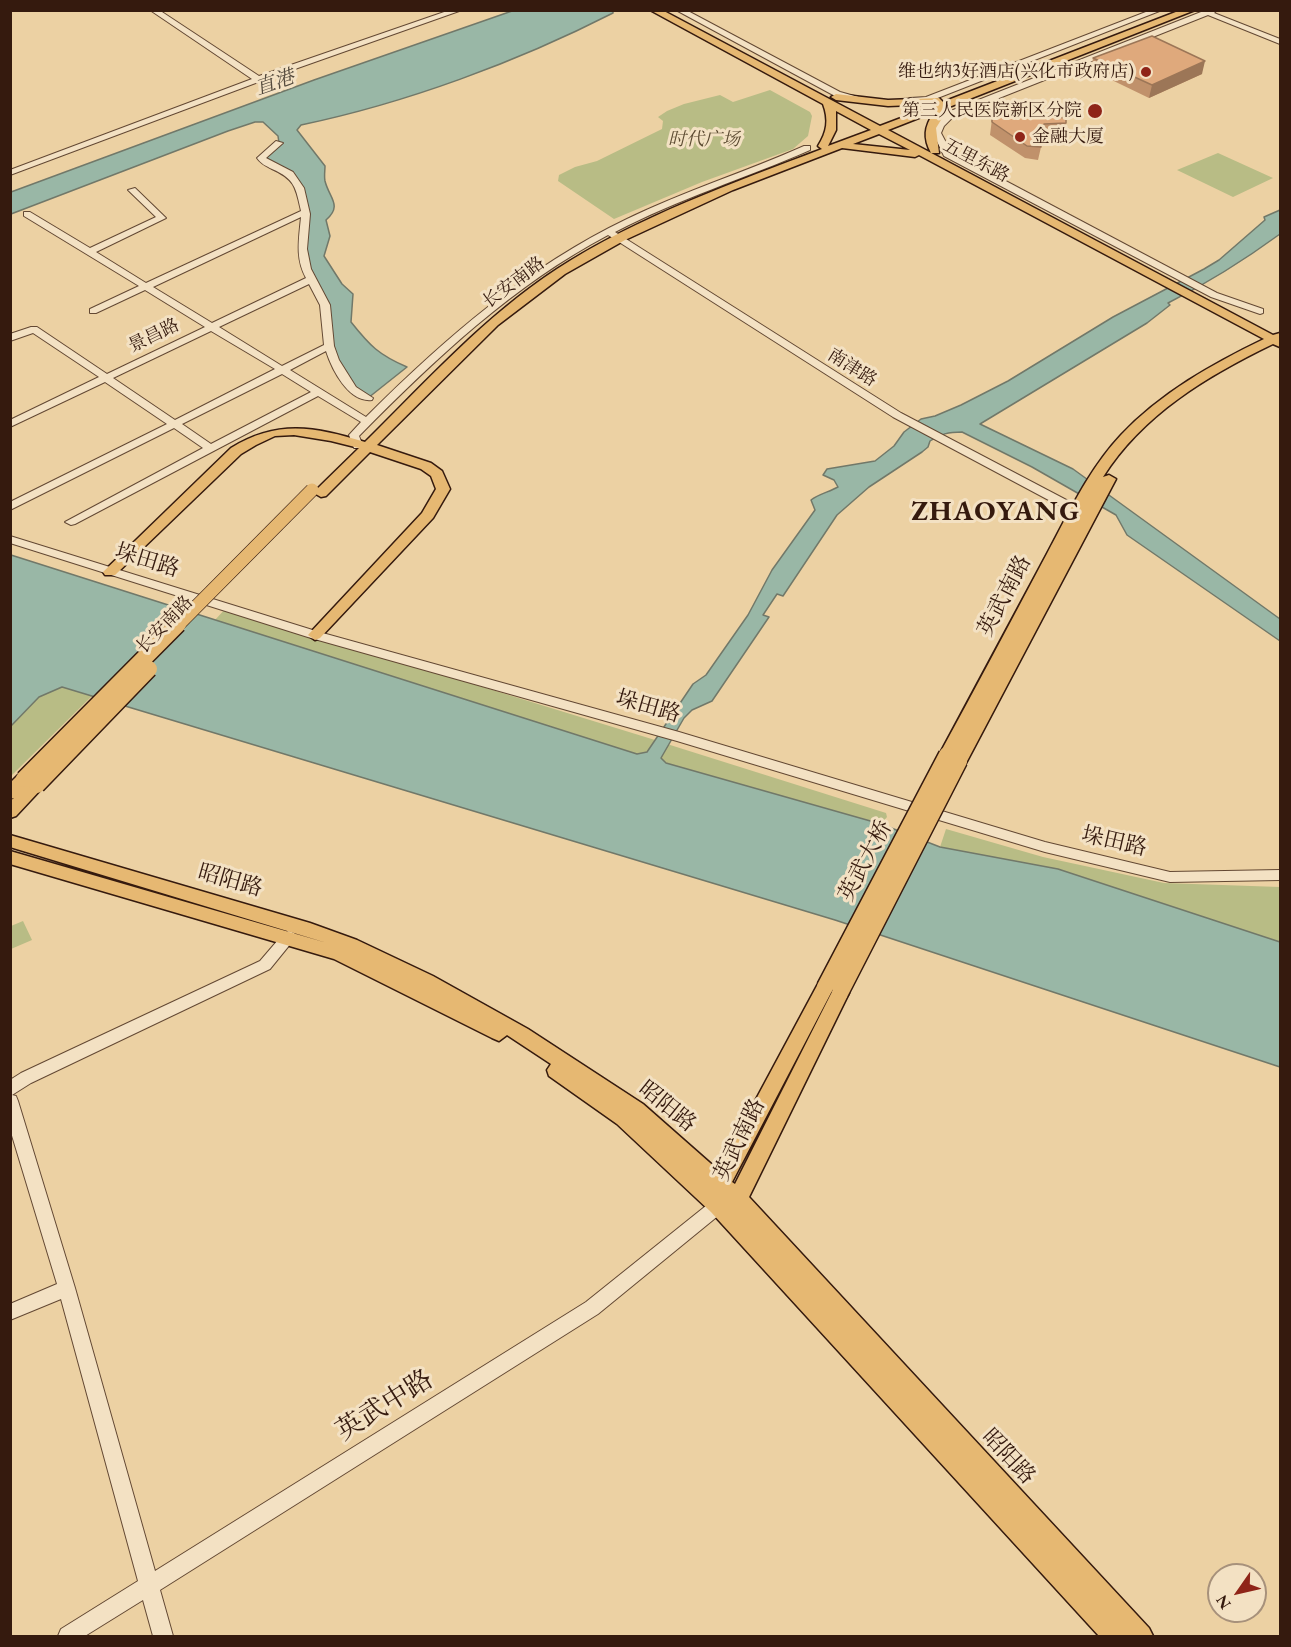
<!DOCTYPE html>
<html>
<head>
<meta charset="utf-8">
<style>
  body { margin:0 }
  #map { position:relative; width:1291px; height:1647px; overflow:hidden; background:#ecd1a3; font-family:"EB Garamond",serif }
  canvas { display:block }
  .frame { position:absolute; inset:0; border:12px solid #351a0e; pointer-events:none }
  .north { position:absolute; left:1207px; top:1563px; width:60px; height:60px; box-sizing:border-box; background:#f3e1c3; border:2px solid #a7917b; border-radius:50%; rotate:236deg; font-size:16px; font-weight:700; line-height:24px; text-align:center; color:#351a0e }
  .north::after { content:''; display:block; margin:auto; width:21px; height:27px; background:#8f2418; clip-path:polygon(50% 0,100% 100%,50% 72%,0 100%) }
</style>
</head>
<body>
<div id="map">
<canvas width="1291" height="1647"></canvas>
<div class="frame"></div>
<div class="north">N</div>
</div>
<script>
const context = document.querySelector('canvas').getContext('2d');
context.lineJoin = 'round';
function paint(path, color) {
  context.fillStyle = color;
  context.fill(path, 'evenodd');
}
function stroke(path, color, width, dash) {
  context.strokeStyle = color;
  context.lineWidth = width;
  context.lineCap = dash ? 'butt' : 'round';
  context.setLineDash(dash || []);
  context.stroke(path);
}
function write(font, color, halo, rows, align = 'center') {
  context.font = font + ' "EB Garamond","Noto Serif SC",serif';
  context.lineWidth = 6;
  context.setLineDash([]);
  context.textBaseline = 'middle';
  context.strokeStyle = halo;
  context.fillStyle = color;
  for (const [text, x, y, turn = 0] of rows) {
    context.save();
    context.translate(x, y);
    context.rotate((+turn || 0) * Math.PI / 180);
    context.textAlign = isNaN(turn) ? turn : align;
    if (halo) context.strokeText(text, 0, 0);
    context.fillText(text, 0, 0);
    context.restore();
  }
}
const green = new Path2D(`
  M770,90L810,112L812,116L808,136L793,149L702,182L614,219L558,181L559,175L575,167L597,161L662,129L663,121L658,117L667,111L684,104L720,95L733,102Z
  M1218,153L1273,178L1233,197L1177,170Z
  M226,608L655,740L647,752L637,754L215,620Z
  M62,687L92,696L11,776V726L39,697Z
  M667,744L886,813L887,817L881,824L666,763L662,761L661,755Z
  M946,829L1043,857L1164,883L1280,887V942L1058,869L940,847Z
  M23,921L32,940L11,949V926Z`);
const water = new Path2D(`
  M512,11H613V13C517,62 406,103 301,125L297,130L325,166C325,170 324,176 325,181C329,198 343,205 326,220L330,236L324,256L342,284L353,294L351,322C370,346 379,355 407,367L368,398L352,389L334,360L325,304L306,269V214L290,174L261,158L279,143L278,136L263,122H255L228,131L11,214V192L314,80Z
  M1280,210V234C1243,261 1210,282 1168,303L1170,305L1147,323L980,424L1073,469L1280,619V641L1127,535L1116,515L1032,467L962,432C949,432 940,434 930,441L928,447L922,452L869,487L837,515L783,596L777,594L763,615L769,617L712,701L692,710L684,718L661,758L666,763L881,824L940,847L1058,869L1280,942V1067L835,920L62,687L39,697L11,726V555L637,754L647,752L693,684L706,675L748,615L772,570L815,510L811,500C819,494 829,492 838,487L834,480L823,475L827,469L875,461L894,446L904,432L921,419L935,416L961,405L1008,381L1113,317L1204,269L1219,260L1265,220L1264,217Z`);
const minor = new Path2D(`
  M150,10H159L259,76L450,10H462L261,81L10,175V170L252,79Z
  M676,10H686L840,92L862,98L858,100L835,96Z
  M1151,10H1162L930,101L910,102L906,100L910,98L926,97Z
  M1201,10H1217L1214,13L1280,39V44L1208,15L954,116L944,126L941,133L951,152L1217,293L1263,309V313L1260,314L1211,297L944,156L933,133L937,123L948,112L1201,12Z
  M276,141L283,143L266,158L293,172L304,188L310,214L307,249L311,269L330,305L334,346L339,360L356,387L373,398L372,400C349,403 332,370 326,351L290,370L366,417C444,339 527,267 627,219C684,191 746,172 804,146H810V150C746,178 678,199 615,232L901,413L1093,514L1087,517L1073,513L893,417L608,235C513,285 434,360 359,436L363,446L362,448H354L349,435L361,422L318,396L75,524L71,525L65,522L203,448L174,428L10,510V502L167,424L105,382L10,427V420L99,377L33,333L10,341V334L31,327H37L107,374L205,327L145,290L96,313H90V309L139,286L24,216V212H30L90,248L156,217L128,190L135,188L166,218L96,252L146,283L301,211C296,188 295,179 272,169C266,166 261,164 257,158ZM301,217C299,239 295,258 306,278L212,323L153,287ZM309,284L320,305L324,345L282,366L219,327ZM211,331L275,369L175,420L113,378ZM282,374L311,392L211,444L182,424Z
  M10,536L319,632L679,732L1045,842L1170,872L1280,870V880L1170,882L1045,852L677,741L311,638L10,543Z
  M289,931L294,933L296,937L270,969L31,1083L12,1095L16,1096L18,1101L75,1288L155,1571L586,1302L712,1201L718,1199L724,1201L726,1206L724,1211L598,1314L160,1590L173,1636H153L143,1600L85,1636H58L61,1629L138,1581L61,1299L10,1320V1304L57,1284L10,1129V1080L21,1073L260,961L284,933Z`);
const major = new Path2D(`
  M650,10H662L880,126L938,104L888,106L836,100L831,97L836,94L888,100L939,98L943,102L1181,10H1195L949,107L936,128L939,153H931C923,138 924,127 934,112L888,130L1273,335L1280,333V347L1273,344C1207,376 1143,414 1103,477L1109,475L1116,479L965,765H953L952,759H941L939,755C974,691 1008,627 1042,563C1066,519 1087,471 1121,435C1161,393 1212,364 1264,339L919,155L915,157L842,148L733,190L625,240L565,274L498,325L377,445L431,463L442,471L450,489L433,518L320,638L315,640L308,635L422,513L436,489L431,476L421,469L370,452L326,496L321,497L314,493L316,490L359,448L331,441L294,435L275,436L256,445L241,454L115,575H105L103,572L231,448C278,419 315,427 365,442C426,382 485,316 557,269C637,217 733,183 822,149L818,146C827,132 829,120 823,104ZM836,111L871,130L828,146L836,130ZM879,134L910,150L853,144Z
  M24,773L30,775L31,782L37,779L43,781L45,785L16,816L10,818V801L14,798L10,799V783L18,775Z
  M10,835L310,923L357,940L433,976L528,1029L643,1104L718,1170L819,982L825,980L831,982L834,987L732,1182L735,1184L834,988L840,986L846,988L849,993L749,1197L1149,1628L1153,1636H1099L711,1212L617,1124L549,1076L547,1070L551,1064L507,1035L499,1041L492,1038L334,959L10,864V851L327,943L10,847Z`);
const majorBridgeFar1 = new Path2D(`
  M177,626L312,490`);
const majorBridge = new Path2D(`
  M24,779L178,624
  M37,785L149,669
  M825,987L947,755
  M840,993L959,761`);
const wall = new Path2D(`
  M1093,58L1202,74L1149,98L1091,70Z
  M1040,115L1066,123L1063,135L1042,137L1040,142L1041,147L1038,160L1025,158L990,135L992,119Z`);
const shadedWall = new Path2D(`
  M1205,61L1202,74L1149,98L1152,85Z`);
const building = new Path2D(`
  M1152,36L1205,61L1152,85L1093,58Z
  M1028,100L1038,101L1040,115L1066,118V123L1044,124L1040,138L1041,147L1027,146L992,122V119L1007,107Z`);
const markers = [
  [1146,72,6,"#8f2418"],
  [1095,111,8,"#8f2418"],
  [1020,137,6,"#8f2418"]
];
const farPoinames = [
  ["维也纳3好酒店(兴化市政府店)",1134,72],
  ["第三人民医院新区分院",1082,111],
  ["金融大厦",1032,137,"left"]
];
const farParknames = [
  ["时代广场",704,140]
];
const farStreetnames = [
  ["五里东路",976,161,28],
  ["长安南路",514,283,-37],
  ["景昌路",154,336,-26],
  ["南津路",852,368,32],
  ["长安南路",165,625,-46]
];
const farWaternames = [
  ["直港",275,83,-19]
];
const streetNames = [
  ["垛田路",147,561,17],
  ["英武南路",1005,596,-62],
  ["垛田路",648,707,16],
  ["垛田路",1114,842,13],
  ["英武大桥",866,861,-62],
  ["昭阳路",230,881,16],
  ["昭阳路",667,1107,39],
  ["英武南路",740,1140,-64],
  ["昭阳路",1008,1457,47]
];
const nearStreetnames = [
  ["英武中路",385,1406,-32]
];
const districtNames = [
  ["ZHAOYANG",996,512]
];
paint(green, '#b8bc85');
paint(water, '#99b7a6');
stroke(water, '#717869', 1.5);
stroke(minor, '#634833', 2);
stroke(major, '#351a0e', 3);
paint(minor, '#f3e1c3');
paint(major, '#e6b872');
stroke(majorBridgeFar1, '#351a0e', 14, []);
stroke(majorBridge, '#351a0e', 19, []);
stroke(majorBridgeFar1, '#e6b872', 13);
stroke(majorBridge, '#e6b872', 16);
paint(wall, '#c0916b');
paint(shadedWall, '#9c7657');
paint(building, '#dfa97c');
stroke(building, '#9c7657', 1.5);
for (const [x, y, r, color] of markers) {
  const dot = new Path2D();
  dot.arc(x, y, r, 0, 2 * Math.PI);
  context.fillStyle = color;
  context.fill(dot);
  stroke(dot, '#f3e1c3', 2);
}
write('18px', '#351a0e', '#f3e1c3', farPoinames, 'right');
write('italic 18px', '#5c4b32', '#f3e1c3', farParknames);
write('18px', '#351a0e', '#f3e1c3', farStreetnames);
write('italic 20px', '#53493c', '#f3e1c3', farWaternames);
write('22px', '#351a0e', '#f3e1c3', streetNames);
write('27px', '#351a0e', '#f3e1c3', nearStreetnames);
context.letterSpacing = '1.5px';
write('bold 28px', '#351a0e', '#f3e1c3', districtNames);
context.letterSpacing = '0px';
</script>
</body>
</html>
